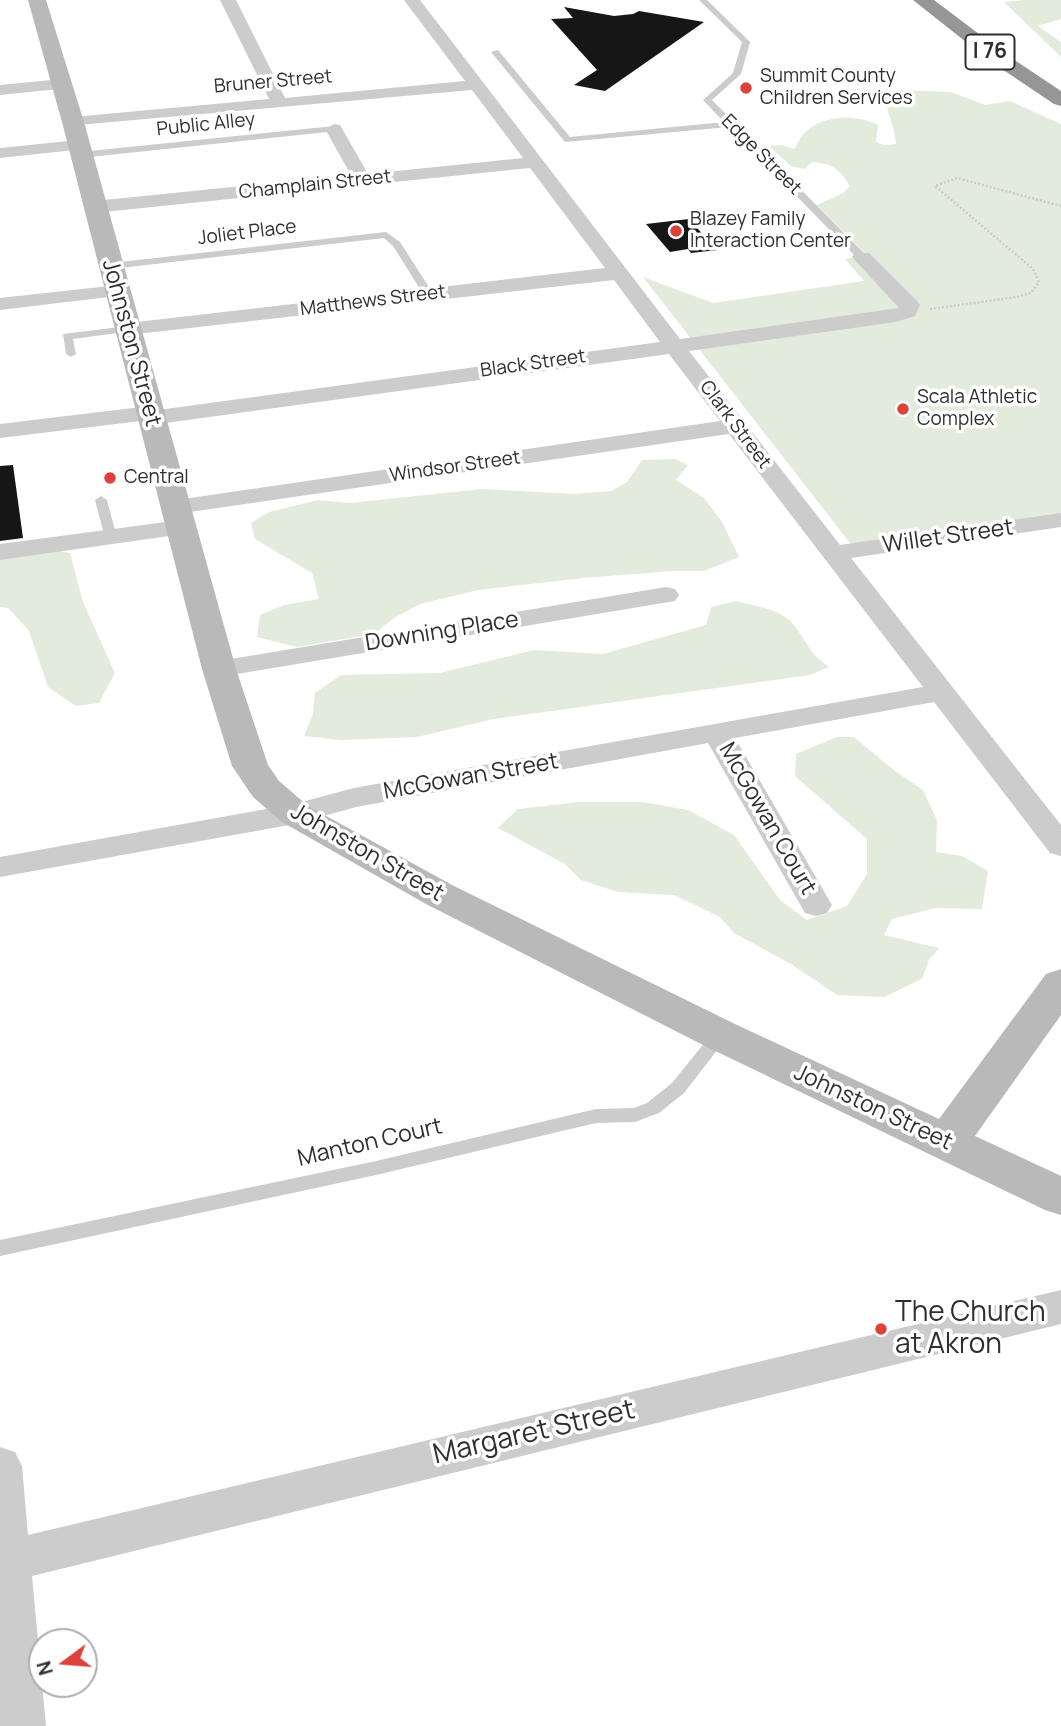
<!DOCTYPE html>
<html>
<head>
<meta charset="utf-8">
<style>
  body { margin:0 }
  #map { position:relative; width:1061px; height:1726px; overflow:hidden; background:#fff; font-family:Manrope,sans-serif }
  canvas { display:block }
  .north { position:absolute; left:28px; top:1628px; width:70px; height:70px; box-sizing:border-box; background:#fff; border:2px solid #acacac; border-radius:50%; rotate:254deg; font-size:19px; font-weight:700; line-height:28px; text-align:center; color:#2f2f2f }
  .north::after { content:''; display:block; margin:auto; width:24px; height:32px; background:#dd423a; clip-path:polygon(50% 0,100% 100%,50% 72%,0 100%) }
</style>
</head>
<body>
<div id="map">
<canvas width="1061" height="1726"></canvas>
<div class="north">N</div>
</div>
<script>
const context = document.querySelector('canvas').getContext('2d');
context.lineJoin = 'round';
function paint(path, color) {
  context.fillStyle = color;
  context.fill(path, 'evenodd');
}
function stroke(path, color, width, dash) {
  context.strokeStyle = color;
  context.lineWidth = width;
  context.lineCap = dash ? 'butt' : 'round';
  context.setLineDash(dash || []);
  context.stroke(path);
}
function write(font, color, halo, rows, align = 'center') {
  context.font = font + ' Manrope,sans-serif';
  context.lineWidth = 7;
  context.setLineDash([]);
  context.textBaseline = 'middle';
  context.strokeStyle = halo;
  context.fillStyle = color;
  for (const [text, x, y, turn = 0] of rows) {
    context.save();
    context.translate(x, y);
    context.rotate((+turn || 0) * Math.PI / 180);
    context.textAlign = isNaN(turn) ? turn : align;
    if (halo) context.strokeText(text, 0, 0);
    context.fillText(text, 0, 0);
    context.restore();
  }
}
const green = new Path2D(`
  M1023,0H1061V19L1038,26L1061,42V57L1004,2Z
  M899,90L951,92L985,105L1010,101L1061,124V515L868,544L850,543L643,277L713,303L864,281L845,259L867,255L817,205L843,193L850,186C840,169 831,163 812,162L804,169L791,166L769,146L781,145L795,149C807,115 850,112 878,125L876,142L884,145L896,144C895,126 886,113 885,95Z
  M675,459L688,465L676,480L704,498L722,522L739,557L704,571H673L584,578L478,590L420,604L394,618L374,634L297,647L257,637L260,615L284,605L319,599L312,573L255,539L251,523L269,512L318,500L349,503L483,489L574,494L611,491L627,482L642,460Z
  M58,551L70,553L83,602L115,673L99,703L76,706L48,687L29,631L8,608L0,607V560Z
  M736,601C754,606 781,609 793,624C807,641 809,654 829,667L810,675L494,719L417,737L341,740L304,736L313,714L315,693L341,675L440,673L534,650L603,654L706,625L711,607Z
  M837,737H854L895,771L923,790L937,820L936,852L962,856L988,871L982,909L935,908L892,919L884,935L939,948L929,960L922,979L884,997L837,995L791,964L734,933L720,917L674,895L618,892L581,880L565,864L498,828L518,809L580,802H642L688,810L734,835L780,900L807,920L847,906L867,874V839L795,776L796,754Z`);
const building = new Path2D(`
  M564,7L614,16L633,14L639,11L704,22L605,91L574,85L597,70L551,19L573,18Z
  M689,219L717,250L691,253L688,249L670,252L646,224Z
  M13,465L23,538L0,541V466Z`);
const path = new Path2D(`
  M930,309L1017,297L1031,293L1039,282L1033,269L935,186L957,178L1061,206`);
const lane = new Path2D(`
  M699,0H707L750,42L741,74L712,100L866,255V259H858L729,127L565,142L491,52L498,50L570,137L724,122L703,100L733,73L742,42Z
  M334,126L338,129L337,131L80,158L76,155L80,152Z
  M386,232L400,242L434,295L433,297H425L393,246L384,238L111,269L106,266L111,263Z
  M128,326L133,329L132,331L73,339L76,354L71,357L66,354L63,334Z
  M101,496L107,500L117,538L115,541H107L105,538L95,500Z
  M720,1029L726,1031L729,1035L684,1093L659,1113L635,1122L596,1123L376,1175L0,1256V1240L376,1161L596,1109L634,1108L647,1103L672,1083L714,1031Z`);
const street = new Path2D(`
  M220,0H236L285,98L465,81L404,0H420L680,339L899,308L852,257L855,253H869L917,301L920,305L915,316L896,322L689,351L840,545L1061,513V527L851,558L1061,825V856L1050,853L934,702L735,738L832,905L827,913L816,916L805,913L708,743L356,807L295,824L0,877V857L294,804L354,788L923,687L729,434L176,514L167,512L164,507L167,502L176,500L720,421L669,354L151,425L141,421L0,438V424L149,406L158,410L660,342L614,280L128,335L120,334L117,329L120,324L128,323L605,268L530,168L94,213L87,211L85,207L94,201L351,175L325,129L334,124L340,125L368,174L523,158L472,90L67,126L64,122L73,117L269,99Z
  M62,79L68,80L70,84L68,88L0,95V85Z
  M78,140L84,141L87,145L84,149L0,158V148Z
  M118,285L125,287L128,291L125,295L0,310V298Z
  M181,520L190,523L194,528L190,533L0,560V544Z
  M666,587L675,589L679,595L675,601L219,677L209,675L205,669L209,663L219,661Z
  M1061,1290V1324L32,1576L46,1726H0V1447L15,1452L22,1466L28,1535Z`);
const secondary = new Path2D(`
  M28,0H46L84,122L236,669L268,765L279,781L308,806L454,886L735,1024L939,1119L1046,974L1061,969V1015L975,1136L1061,1176V1215L1045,1210L705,1046L426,904L282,822L253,797L232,766L202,669L62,122Z`);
const highway = new Path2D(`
  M913,0H934L1004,53L1061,91V106L1054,104L990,61Z`);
const markers = [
  [746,88,7,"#dd423a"],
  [676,231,7,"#dd423a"],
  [903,409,7,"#dd423a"],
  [110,478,7,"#dd423a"],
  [881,1329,7,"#dd423a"]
];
const farPoinames = [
  ["Summit County",760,77],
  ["Children Services",760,99],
  ["Blazey Family",690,220],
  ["Interaction Center",690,242],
  ["Scala Athletic",917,398],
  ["Complex",917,420],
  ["Central",124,478]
];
const farStreetnames = [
  ["Bruner Street",273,82,-5],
  ["Public Alley",206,125,-6],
  ["Edge Street",761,155,45],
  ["Champlain Street",315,185,-6],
  ["Joliet Place",247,233,-7],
  ["Matthews Street",373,301,-7],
  ["Black Street",533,364,-8],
  ["Clark Street",735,425,53],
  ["Windsor Street",455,467,-8]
];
const shields = [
  [990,52,49]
];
const shieldNames = [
  ["I 76",990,52]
];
const streetNames = [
  ["Johnston Street",131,343,75],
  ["Willet Street",948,537,-8],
  ["Downing Place",442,632,-9],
  ["McGowan Street",471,777,-10],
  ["McGowan Court",767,819,60],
  ["Johnston Street",367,853,30],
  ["Johnston Street",873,1108,25],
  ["Manton Court",370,1143,-13]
];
const nearPoinames = [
  ["The Church",895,1313],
  ["at Akron",895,1345]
];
const nearStreetnames = [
  ["Margaret Street",534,1433,-13]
];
paint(green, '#e3ebdd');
paint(building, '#161616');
stroke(path, '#ccc', 2.5, [2, 2]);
paint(lane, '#ccc');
paint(street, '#ccc');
paint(secondary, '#b9b9b9');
paint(highway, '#969696');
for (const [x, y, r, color] of markers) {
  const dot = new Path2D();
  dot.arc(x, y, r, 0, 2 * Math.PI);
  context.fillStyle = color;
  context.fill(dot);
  stroke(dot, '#fff', 2.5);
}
write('19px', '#2f2f2f', '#fff', farPoinames, 'left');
write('19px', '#2f2f2f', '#fff', farStreetnames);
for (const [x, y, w] of shields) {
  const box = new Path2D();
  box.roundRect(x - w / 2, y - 17.5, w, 35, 5);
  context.fillStyle = '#fff';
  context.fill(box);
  stroke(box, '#2f2f2f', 2);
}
write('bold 21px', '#2f2f2f', null, shieldNames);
write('23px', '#2f2f2f', '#fff', streetNames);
write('28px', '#2f2f2f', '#fff', nearPoinames, 'left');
write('28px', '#2f2f2f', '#fff', nearStreetnames);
</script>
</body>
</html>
